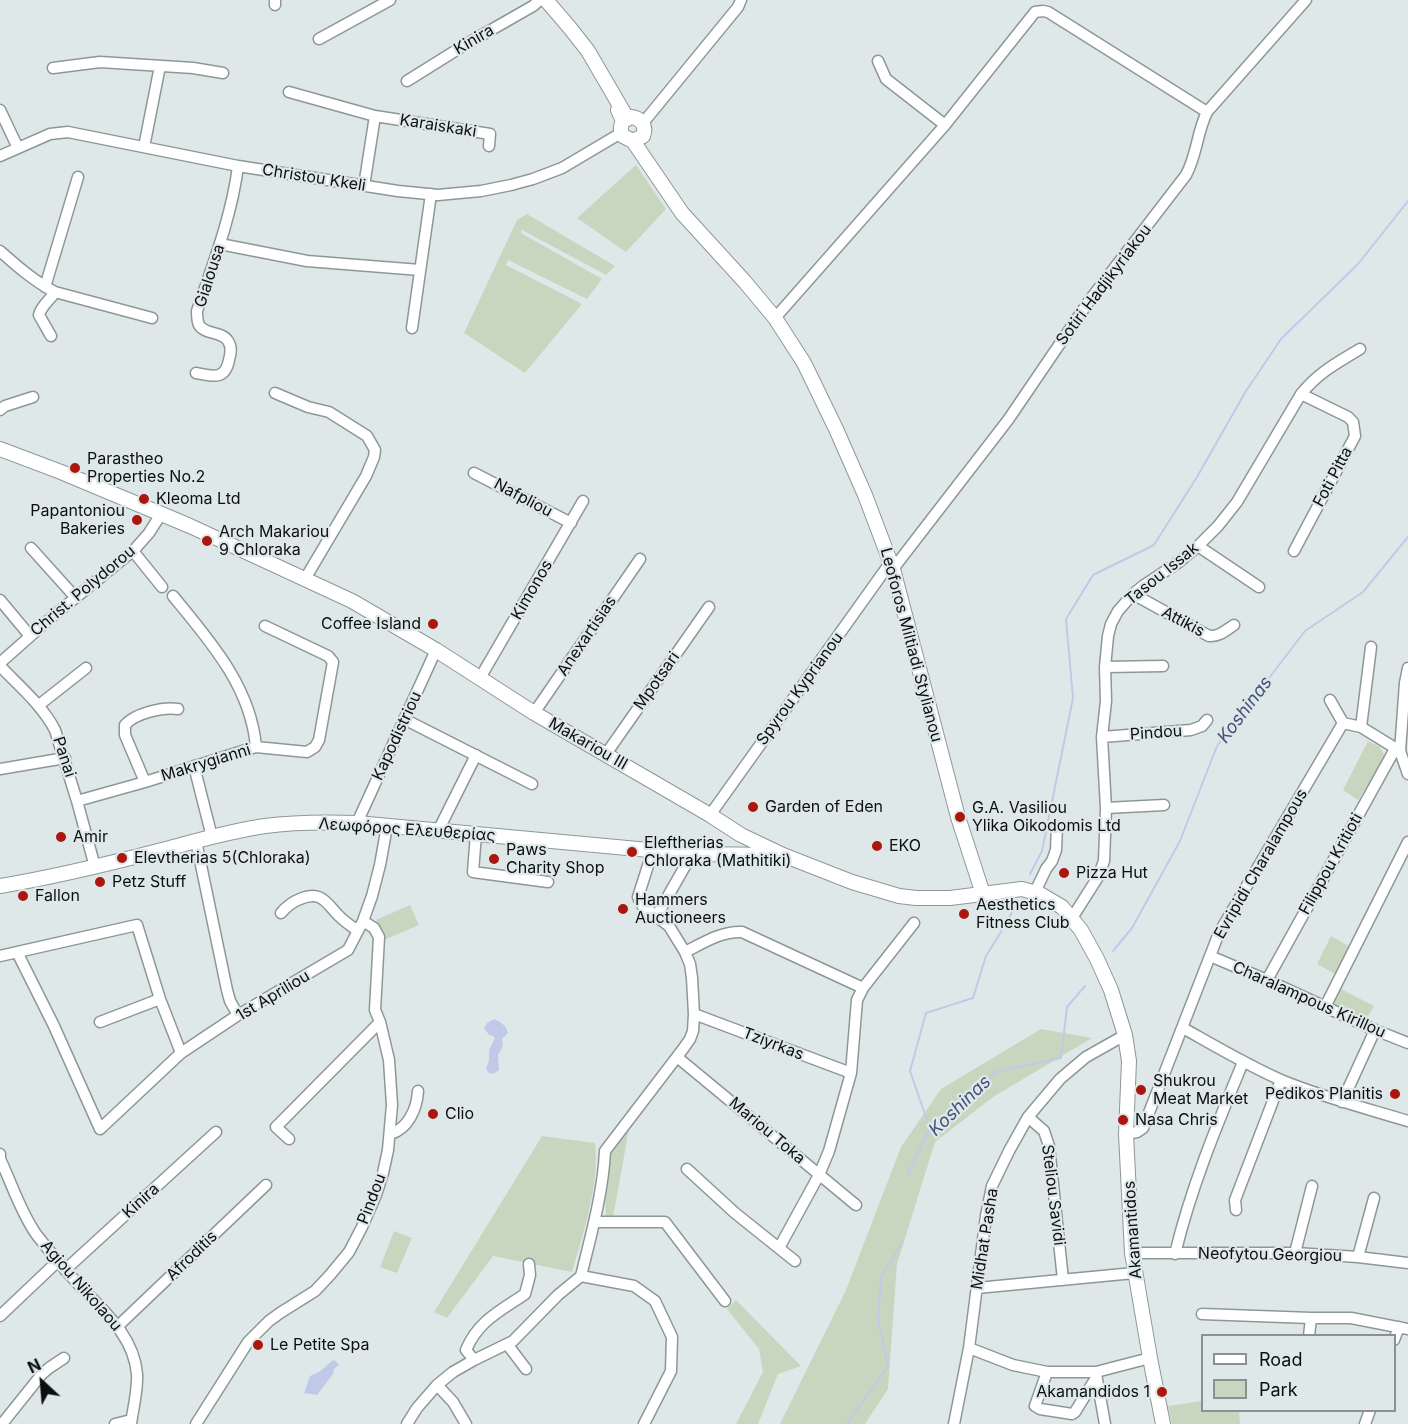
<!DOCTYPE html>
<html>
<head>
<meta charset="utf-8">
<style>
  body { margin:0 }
  #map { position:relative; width:1408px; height:1424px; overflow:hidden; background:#dfe8e9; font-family:Inter,sans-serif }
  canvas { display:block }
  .legend { position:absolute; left:1201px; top:1334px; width:195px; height:78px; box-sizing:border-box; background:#dfe8e9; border:2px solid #8b9192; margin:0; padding:8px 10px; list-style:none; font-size:18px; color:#0c0f0f }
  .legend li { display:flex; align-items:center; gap:12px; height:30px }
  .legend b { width:30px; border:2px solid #8b9192 }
  .north { position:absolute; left:12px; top:1352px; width:60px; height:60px; -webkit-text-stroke:4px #dfe8e9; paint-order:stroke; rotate:334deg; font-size:16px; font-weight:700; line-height:24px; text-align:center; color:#0c0f0f }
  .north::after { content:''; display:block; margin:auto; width:21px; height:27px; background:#0c0f0f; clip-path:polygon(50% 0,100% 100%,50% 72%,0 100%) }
</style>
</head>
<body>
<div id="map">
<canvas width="1408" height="1424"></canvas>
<ul class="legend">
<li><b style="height:8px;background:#fff"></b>Road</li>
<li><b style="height:16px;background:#c8d6bf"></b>Park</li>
</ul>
<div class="north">N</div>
</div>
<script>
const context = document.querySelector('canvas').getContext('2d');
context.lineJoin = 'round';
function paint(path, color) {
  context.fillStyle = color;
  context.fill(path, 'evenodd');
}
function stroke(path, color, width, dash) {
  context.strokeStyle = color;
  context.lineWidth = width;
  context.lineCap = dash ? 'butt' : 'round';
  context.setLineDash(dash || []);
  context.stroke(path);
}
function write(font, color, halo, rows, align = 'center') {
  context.font = font + ' Inter,sans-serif';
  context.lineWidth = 4.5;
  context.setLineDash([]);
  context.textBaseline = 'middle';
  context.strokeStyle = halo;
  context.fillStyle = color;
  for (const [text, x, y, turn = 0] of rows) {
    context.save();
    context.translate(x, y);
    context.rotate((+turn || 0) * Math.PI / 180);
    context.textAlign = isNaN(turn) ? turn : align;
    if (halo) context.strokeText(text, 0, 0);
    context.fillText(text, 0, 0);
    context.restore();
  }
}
const green = new Path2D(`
  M636,165L666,209L626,252L577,218Z
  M527,214L615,266L606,275L522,230L521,233L602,279L587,299L508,260L506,265L582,304L525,373L464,333L517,220Z
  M1368,741L1380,747L1385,757L1358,800L1343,790Z
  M410,905L419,925L384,940L376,920Z
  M1331,936L1352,948L1337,975L1317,964Z
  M1339,988L1374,1006L1365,1021L1330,1005Z
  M1041,1029L1092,1038L993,1097L935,1142L897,1264L888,1389L865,1424H780L846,1290L901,1147L941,1089Z
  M629,1129L613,1217L606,1216L605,1200L611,1152Z
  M542,1136L595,1143C600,1184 583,1233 572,1272L493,1256L447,1318L434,1312Z
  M394,1231L412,1238L397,1273L380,1267Z
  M736,1300L801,1366L778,1374L758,1424H736L763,1372L759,1349L727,1309Z
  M1202,1401V1410L1239,1411L1240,1424H1172L1168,1406Z`);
const water = new Path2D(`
  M494,1019C501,1022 506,1025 508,1033L502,1039L503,1046L498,1055L499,1070L495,1073L490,1074L486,1069L489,1060V1050L495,1038L493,1036L489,1035L484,1028L487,1023Z
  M333,1360L336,1361L339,1365C335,1367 333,1370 333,1374L317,1395L304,1393L310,1376L319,1372Z`);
const stream = new Path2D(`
  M1030,874L1042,851L1073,698L1066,619L1093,575L1154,545L1197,477L1246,391L1281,339L1358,264L1408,201
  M1113,951L1132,928L1180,841L1217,746L1305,631L1363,592L1408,537
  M930,1129L910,1071L926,1013L973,998L986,956L1007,922L1014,908
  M908,1174L930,1129L995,1072L1061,1058L1067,1007L1085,986
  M847,1424L888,1366L878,1319L881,1277L902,1243`);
const minor = new Path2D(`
  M275,0V5
  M319,39L390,0
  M878,61L886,79L945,125
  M53,68L100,62L193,68L223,73
  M407,81L463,46L533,6L540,0
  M289,92L375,116L490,134L489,146
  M0,110L18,148
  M643,123L738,7L741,0
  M144,147L160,66
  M0,156L50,134L68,132L238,166L398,191L438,195L481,191L511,185L533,179L562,168L621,133
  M364,186L375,116
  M220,244L307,261L420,270
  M0,251C17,266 35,282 55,292L152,318
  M45,287L78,177
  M775,318L945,125L1035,12L1043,11L1048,12L1207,112
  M412,328L431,194
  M51,336L39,315C41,306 50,300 55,292
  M196,373C212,376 225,381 229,360C231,353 232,347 228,341C222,331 205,335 199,325C197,321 197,316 197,311C213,264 232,215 238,166
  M275,393L308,407L329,412L367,436L375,450L374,457L366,476L305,579
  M0,410L5,406L33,397
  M474,473L571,523
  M1198,546L1259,587
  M31,548L76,598
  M133,551L162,587
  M1294,551L1355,436L1353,422L1348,417L1301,394
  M893,569L1008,420L1089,301L1186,175C1197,155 1197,132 1207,112L1306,0
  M1133,594L1209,636C1219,637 1226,630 1234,625
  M173,596C210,641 251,687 256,747
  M0,600L30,636
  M0,663L52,617L134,550L149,533L161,514
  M0,666C19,686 42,705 55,730L77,801L95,867
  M1105,667L1163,666
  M1408,668L1405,683L1400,751L1408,774
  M480,678L583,501
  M1330,700L1343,723L1361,727L1400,751
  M39,705L86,668
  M534,713L640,559
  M404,719L532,784
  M1361,727L1371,647
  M1102,737L1191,730L1202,726L1207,720
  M606,754L709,607
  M194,766L212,837
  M0,769L65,758
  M145,782L125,735V725C135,713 163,707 178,709
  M77,801L145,782L249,749L256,747L307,752L315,747L319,740L333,662L328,656L265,626
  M1106,808L1164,805
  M710,815L890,563
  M357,823L436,650
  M438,831L476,755
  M476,834L473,872L548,882
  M196,841L227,990L230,1001L238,1015
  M1035,892L1046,869L1052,861L1056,850L1057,827
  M281,913C287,906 292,902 300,899C322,890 326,903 339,916C345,922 351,926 358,931
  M656,917L692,854
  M1072,918L1098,877L1104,861L1106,808L1102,737L1106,701L1105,667L1108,636L1111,624L1118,611L1133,594L1143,586L1179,562L1198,546L1218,526L1237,502L1301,394C1319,372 1337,363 1360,349
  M17,952L54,1026L100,1129L181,1053L238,1015L348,950L363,921L372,896L380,865L387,826
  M685,952C703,943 721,931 742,932L863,988
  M0,956L137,925L160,999L181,1053
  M1210,956L1267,980L1375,1030L1408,1043
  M1267,980L1395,749
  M1325,1007L1408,842
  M694,1014L851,1073
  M100,1022L160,999
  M1183,1028C1215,1046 1247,1065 1281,1080C1322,1097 1365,1108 1408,1121
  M677,1057L856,1205
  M1342,1102L1375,1030
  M1028,1117L1044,1131L1049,1146L1063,1280
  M390,1134C408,1129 417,1109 418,1091
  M1126,1134L1137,1132L1143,1128L1219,933L1343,723
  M289,1139L276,1127L380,1022
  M0,1154V1159C12,1184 20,1211 36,1234C50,1252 65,1270 81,1287C105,1312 134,1337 137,1374C138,1390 133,1408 131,1424
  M687,1169L735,1213L795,1261
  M1236,1210L1235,1200L1281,1080
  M594,1222H665L725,1301
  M779,1248L819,1175L829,1151L851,1073L857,1000L863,988L914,923
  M1132,1253H1295L1358,1257L1408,1263
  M1295,1253L1312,1186
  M1175,1254C1191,1187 1217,1125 1243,1062
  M1358,1257L1374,1198
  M65,1270L216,1132
  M581,1276C591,1235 603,1193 605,1151L683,1049L690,1039L693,1031L694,1014L692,978L690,964L685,952L669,926L642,905L638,897L653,850
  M977,1288L1134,1273
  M1202,1314L1311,1318H1351L1408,1329
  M0,1316L58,1261
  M118,1326L266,1185
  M1309,1336L1311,1318
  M1394,1340L1399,1327
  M507,1344L526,1369
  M969,1348L1013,1365L1047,1372H1096L1150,1358
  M474,1360L466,1350C478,1321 500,1311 525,1294L530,1275L529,1264
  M1047,1372L1035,1406L1040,1409L1072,1414L1075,1412L1096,1378
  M1096,1374L1105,1424
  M437,1385L453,1402L466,1424
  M2,1424L42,1374L49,1368L64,1358
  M115,1424L131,1420
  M196,1424L248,1342L269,1321L280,1313L315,1291L330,1275L349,1252L362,1227L376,1195L383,1173L388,1150L392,1105L389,1060L380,1022L375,1010L379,937L374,928L363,921
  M407,1424L417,1408L437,1385L453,1372L474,1360L513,1341L558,1295L581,1276L634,1286L655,1301L672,1337L671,1371L644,1424
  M954,1424L969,1348L986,1216L992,1186L1009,1151L1028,1117L1060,1079L1086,1057L1125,1035
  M1365,1424L1370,1410`);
const major = new Path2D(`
  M546,0L570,28L588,51L627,118
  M618,110L623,121C620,127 620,130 623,136L633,141L643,136C647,126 641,118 631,117L623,121
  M633,141L682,213L745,282L775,318L804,363L836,429L865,495L893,569L958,817L983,894
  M0,449L61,472L190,526L352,601L436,650L534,713L710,815L741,835L783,855L852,882L899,896L916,898H950L1022,889L1040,894L1062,907L1081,930L1097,959L1111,990L1125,1035L1129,1061L1126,1134L1132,1253L1150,1358L1163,1424
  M0,886C55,877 108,864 162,850C196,841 230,831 265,826C295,822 326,822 357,823L692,854L778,855`);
const markers = [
  [75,468,6,"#a9170e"],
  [144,499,6,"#a9170e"],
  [137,520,6,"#a9170e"],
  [207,541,6,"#a9170e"],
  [433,624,6,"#a9170e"],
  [753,807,6,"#a9170e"],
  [960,817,6,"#a9170e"],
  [61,837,6,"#a9170e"],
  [877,846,6,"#a9170e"],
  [632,852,6,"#a9170e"],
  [122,858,6,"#a9170e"],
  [494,859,6,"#a9170e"],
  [1064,873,6,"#a9170e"],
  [100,882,6,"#a9170e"],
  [23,896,6,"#a9170e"],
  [623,909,6,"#a9170e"],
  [964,914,6,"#a9170e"],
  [1141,1090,6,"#a9170e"],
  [1395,1094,6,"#a9170e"],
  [433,1114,6,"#a9170e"],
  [1123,1120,6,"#a9170e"],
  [258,1345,6,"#a9170e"],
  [1162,1392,6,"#a9170e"]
];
const streetNames = [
  ["Kinira",474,40,-30],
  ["Karaiskaki",438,126,9],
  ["Christou Kkeli",314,178,9],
  ["Gialousa",210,276,-72],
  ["Sotiri Hadjikyriakou",1104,285,-53],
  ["Foti Pitta",1333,477,-62],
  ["Nafpliou",523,498,28],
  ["Tasou Issak",1162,574,-39],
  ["Kimonos",532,590,-60],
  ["Christ. Polydorou",83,591,-40],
  ["Attikis",1183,622,28],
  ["Anexartisias",587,636,-56],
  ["Leoforos Miltiadi Stylianou",911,645,75],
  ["Mpotsari",657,681,-55],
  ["Spyrou Kyprianou",800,689,-54],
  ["Pindou",1156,733,-4],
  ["Kapodistriou",397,736,-65],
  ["Makariou III",588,744,30],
  ["Panai",64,757,72],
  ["Makrygianni",206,763,-17],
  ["Λεωφόρος Ελευθερίας",407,830,4],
  ["Evripidi Charalampous",1261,864,-60],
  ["Filippou Kritioti",1331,864,-61],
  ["1st Apriliou",273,996,-31],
  ["Charalampous Kirillou",1309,1000,24],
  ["Tziyrkas",773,1044,21],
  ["Mariou Toka",767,1131,40],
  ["Steliou Savidi",1053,1195,83],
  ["Pindou",372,1199,-69],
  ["Kinira",141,1201,-42],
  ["Akamantidos",1133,1230,-94],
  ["Midhat Pasha",985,1239,-81],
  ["Neofytou Georgiou",1270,1255,1],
  ["Afroditis",192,1256,-44],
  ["Agiou Nikolaou",81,1286,49]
];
const poiNames = [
  ["Parastheo",87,459],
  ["Properties No.2",87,477],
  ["Kleoma Ltd",156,499],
  ["Papantoniou",125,511,"right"],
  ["Bakeries",125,529,"right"],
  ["Arch Makariou",219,532],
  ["9 Chloraka",219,550],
  ["Coffee Island",421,624,"right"],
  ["Garden of Eden",765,807],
  ["G.A. Vasiliou",972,808],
  ["Ylika Oikodomis Ltd",972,826],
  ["Amir",73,837],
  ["Eleftherias",644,843],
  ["Chloraka (Mathitiki)",644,861],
  ["EKO",889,846],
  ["Paws",506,850],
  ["Charity Shop",506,868],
  ["Elevtherias 5(Chloraka)",134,858],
  ["Pizza Hut",1076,873],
  ["Petz Stuff",112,882],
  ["Fallon",35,896],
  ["Hammers",635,900],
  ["Auctioneers",635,918],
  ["Aesthetics",976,905],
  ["Fitness Club",976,923],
  ["Shukrou",1153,1081],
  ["Meat Market",1153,1099],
  ["Pedikos Planitis",1383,1094,"right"],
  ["Clio",445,1114],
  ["Nasa Chris",1135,1120],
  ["Le Petite Spa",270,1345],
  ["Akamandidos 1",1150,1392,"right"]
];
const waterNames = [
  ["Koshinas",1245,710,-53],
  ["Koshinas",960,1106,-44]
];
paint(green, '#c8d6bf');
paint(water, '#c0cae8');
stroke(stream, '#c0cae8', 2);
stroke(minor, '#8e9798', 13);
stroke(major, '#8e9798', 16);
stroke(minor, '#fff', 10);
stroke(major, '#fff', 14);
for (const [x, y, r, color] of markers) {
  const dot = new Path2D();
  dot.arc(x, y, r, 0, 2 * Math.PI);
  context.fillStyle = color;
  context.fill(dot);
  stroke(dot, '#dfe8e9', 2);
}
write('16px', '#0c0f0f', '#dfe8e9', streetNames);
write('16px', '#0c0f0f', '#dfe8e9', poiNames, 'left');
write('italic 18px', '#45527e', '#dfe8e9', waterNames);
</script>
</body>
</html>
